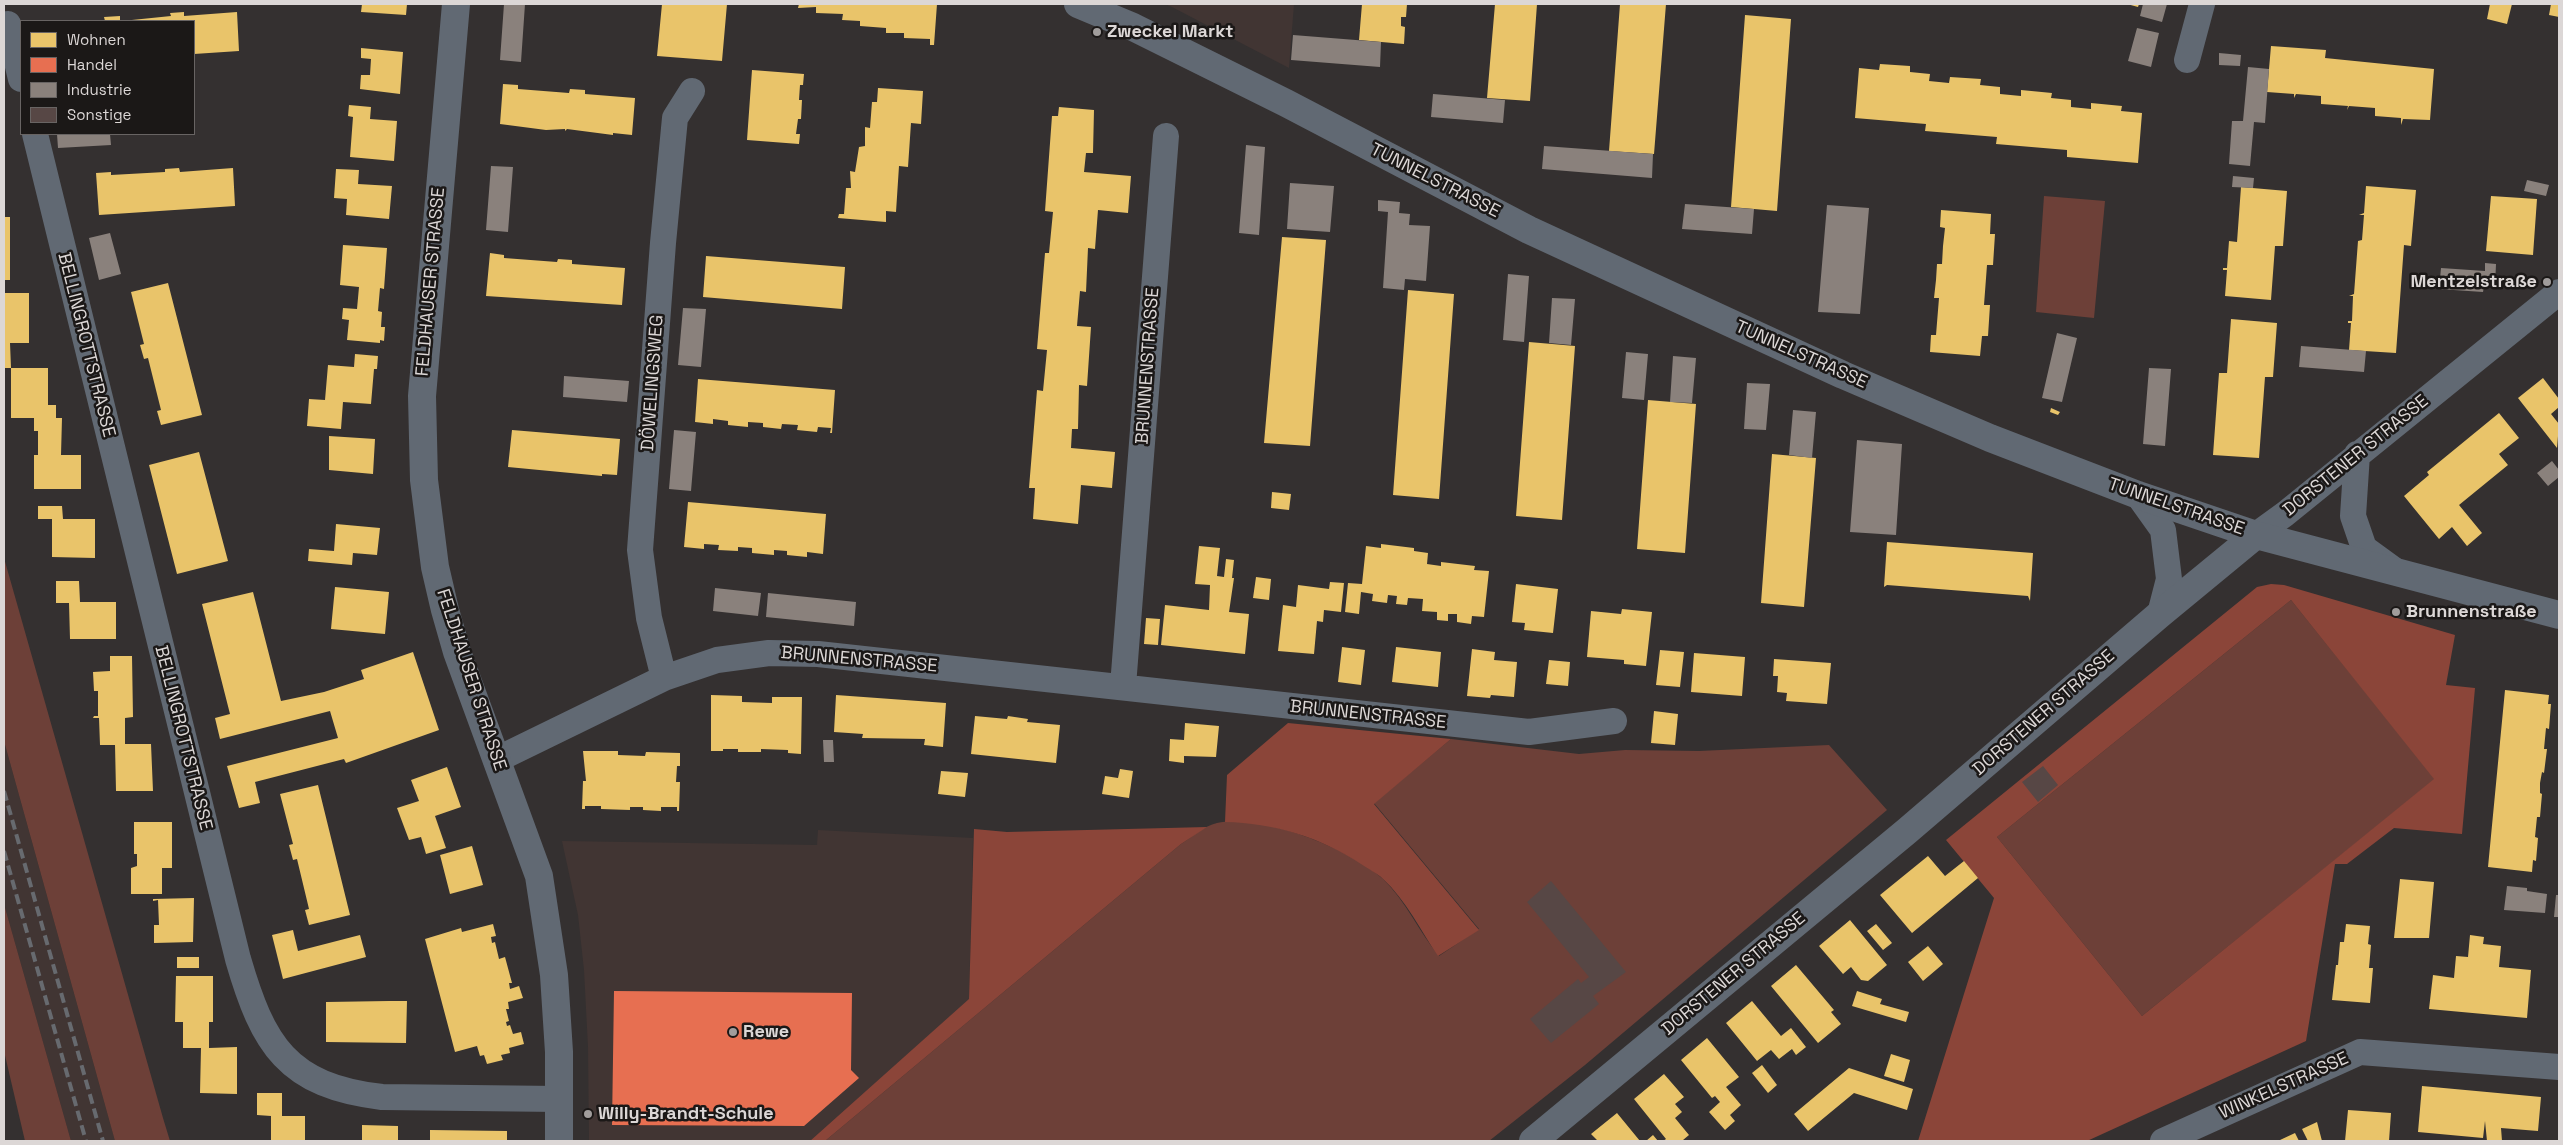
<!DOCTYPE html>
<html>
<head>
<meta charset="utf-8">
<style>
  body { margin:0 }
  #map { position:relative; width:2563px; height:1145px; overflow:hidden; background:#343030; font-family:"Space Grotesk",sans-serif }
  canvas { display:block }
  .frame { position:absolute; inset:0; border:5px solid #dcd7d6; pointer-events:none }
  .legend { position:absolute; left:20px; top:20px; width:175px; height:115px; box-sizing:border-box; background:#1b1817; border:1px solid #686463; margin:0; padding:6px 9px; list-style:none; font-size:15px; color:#dcd7d6 }
  .legend li { display:flex; align-items:center; gap:10px; height:25px }
  .legend b { width:25px; border:1px solid #686463 }
</style>
</head>
<body>
<div id="map">
<canvas width="2563" height="1145"></canvas>
<div class="frame"></div>
<ul class="legend">
<li><b style="height:14px;background:#e9c46a"></b>Wohnen</li>
<li><b style="height:14px;background:#e76f51"></b>Handel</li>
<li><b style="height:14px;background:#8a817c"></b>Industrie</li>
<li><b style="height:14px;background:#574745"></b>Sonstige</li>
</ul>
</div>
<script>
const context = document.querySelector('canvas').getContext('2d');
context.lineJoin = 'round';
function paint(path, color) {
  context.fillStyle = color;
  context.fill(path, 'evenodd');
}
function stroke(path, color, width, dash) {
  context.strokeStyle = color;
  context.lineWidth = width;
  context.lineCap = dash ? 'butt' : 'round';
  context.setLineDash(dash || []);
  context.stroke(path);
}
function write(font, color, halo, rows, align = 'center') {
  context.font = font + ' "Space Grotesk",sans-serif';
  context.lineWidth = 5;
  context.setLineDash([]);
  context.textBaseline = 'middle';
  context.strokeStyle = halo;
  context.fillStyle = color;
  for (const [text, x, y, turn = 0] of rows) {
    context.save();
    context.translate(x, y);
    context.rotate((+turn || 0) * Math.PI / 180);
    context.textAlign = isNaN(turn) ? turn : align;
    if (halo) context.strokeText(text, 0, 0);
    context.fillText(text, 0, 0);
    context.restore();
  }
}
const built = new Path2D(`
  M1165,4H1294L1289,68L1172,7Z
  M4,741L17,788L115,1141H71L4,904Z
  M818,830L973,838L969,1000L810,1141L589,1140L588,1047L584,970L578,915L562,841L817,845Z`);
const green = new Path2D(`
  M2044,196L2105,201L2094,318L2036,312Z
  M4,558L163,1118L170,1141H115L4,741Z
  M2291,600L2435,779L2142,1016L1997,837Z
  M1451,739L1579,754L1625,750L1699,751L1829,745L1887,810L1585,1065L1489,1141H825L1181,844C1192,837 1204,826 1217,823C1260,813 1351,849 1383,879C1406,901 1419,932 1439,956L1479,929L1374,803Z
  M4,904L71,1141H25L4,1051Z`);
const forest = new Path2D(`
  M2271,584L2284,585L2455,635L2446,685L2475,688L2462,834L2394,828L2347,864H2335L2306,1041L2087,1141H1918L1994,898L1946,840L2257,587ZM2291,600L2434,779L2142,1016L1997,837Z
  M1288,723L1451,739L1374,804L1479,930L1438,956C1421,931 1406,900 1383,879C1377,873 1368,869 1361,864C1320,837 1273,823 1225,822L1227,775Z
  M1207,827L1181,844L825,1141H810L969,999L974,829L1007,832Z`);
const homes = new Path2D(`
  M362,4H407L406,15L361,12Z
  M662,4H727L722,61L657,56Z
  M799,4H937L934,45H930V39L904,38V33H886V28L860,26V21L842,20L843,14L816,13V7L798,8Z
  M1362,4H1407L1406,17H1401V26L1405,27L1404,44L1359,40Z
  M1495,4H1537L1530,101L1487,98Z
  M1620,4H1666L1654,154L1609,151Z
  M2127,4H2139L2138,7Z
  M2490,4H2512L2507,24L2487,19Z
  M2551,4H2559V17L2549,15Z
  M184,12V16L237,12L239,51L194,54V21H122L171,16L170,13Z
  M1745,15L1791,19L1777,211L1731,207Z
  M120,16V21H105L104,17Z
  M2271,46L2326,50L2325,58L2434,69L2430,120L2403,119L2401,125V118L2375,116V108L2349,106L2347,110L2348,106L2321,104V96L2296,94L2294,98V94L2267,92Z
  M361,48L403,52L400,94L360,89L361,75H370L371,59L361,58Z
  M1880,64L1910,66V72L1930,74L1929,81L1949,83L1950,77L1981,79L1980,85L2000,87V94L2021,96V90L2052,93L2051,98L2071,100V107L2091,109V103L2122,106L2121,111L2142,113L2138,163L2067,157V150L1996,144L1997,137L1925,131L1926,124L1855,118L1859,68L1879,70Z
  M752,70L804,74L803,85H800L799,100H802L801,119H798L796,134H800L799,144L747,140Z
  M503,84L518,85V89L569,93L570,89L585,90V94L635,98L632,135L613,133V135L567,129L565,131V129L546,130L500,124Z
  M878,88L923,91L921,124L911,123L908,167L899,166L896,212L886,211V222L838,218L839,214H844L846,188H851L850,171L855,172L859,147L865,146V127L870,128L872,102H877Z
  M349,105L371,107L370,119L397,121L394,161L350,157L353,117L348,116Z
  M1059,107L1094,110L1093,153H1086L1084,172L1131,176L1128,213L1098,210L1095,249L1088,248L1086,292L1080,291L1077,326L1091,327L1087,386L1079,385L1078,429H1072L1071,448L1115,452L1112,488L1081,485L1078,524L1033,519L1035,488H1029L1037,390L1043,391L1047,350L1037,349L1045,253H1049L1053,212L1045,211L1052,116H1058Z
  M179,168L180,172L233,168L235,206L99,215L96,173L111,172V175L165,172V169Z
  M336,169L359,170L358,184L392,186L389,219L346,215L347,199L334,198Z
  M2366,186L2416,190L2411,246L2404,245L2396,353L2349,350L2351,323H2348V321H2352L2353,296H2349L2354,294L2358,241L2362,240L2364,215H2359L2364,213Z
  M2241,187L2287,191L2283,246H2275L2271,300L2225,296L2227,270H2223V268H2227L2229,241L2237,242Z
  M2491,196L2537,199L2533,255L2486,251Z
  M1941,210L1991,214L1990,234H1995L1993,265H1987L1984,305H1990L1988,336H1982L1980,356L1930,352L1931,335H1936L1939,298H1934L1936,280L1937,264H1942L1943,246L1945,228L1940,227Z
  M4,217H10V280H4Z
  M1282,237L1326,240L1310,446L1264,443Z
  M343,245L387,248L384,289L380,288L378,311L382,312L381,327H385L384,341L380,340V343L347,340L349,320L342,319L343,308L357,309L359,287L340,285Z
  M490,253L504,255V258L557,262L558,259L572,260V264L625,268L622,305L486,296Z
  M706,256L845,267L842,309L703,297Z
  M168,283L202,415L161,425L157,411L161,410L148,358L144,359L140,345L144,344L131,292Z
  M1408,290L1454,294L1439,499L1393,495Z
  M4,293H29V343H10L11,368H4Z
  M2231,319L2277,323L2273,377H2265L2259,458L2213,455L2219,373H2227Z
  M1529,342L1575,346L1562,520L1516,516Z
  M355,354L378,356L377,369H374L371,404L343,402L341,429L307,426L309,399L325,400L328,365L354,367Z
  M11,368H48V405H56V418H62L61,455H81V489H34V455H38V431H34V418H11Z
  M2543,378L2559,399V407L2551,414L2559,424L2557,448L2518,398Z
  M698,379L835,390L832,433H830L831,428L818,427L817,432L797,430L798,425L782,424L781,429L763,427V423L748,422V427L728,425V421L713,419V424L695,422Z
  M1648,400L1696,404L1685,553L1637,549Z
  M2051,408L2060,412L2058,415L2050,412Z
  M2499,413L2519,438L2499,454L2508,465L2459,505L2482,533L2467,546L2452,527L2439,539L2404,496L2429,475L2427,472Z
  M512,430L620,439L617,475L602,474V476L508,467Z
  M329,436L375,439L373,474L329,470Z
  M199,452L228,561L177,574L149,465Z
  M1772,454L1816,458L1804,607L1761,603Z
  M1272,492L1291,494L1289,510L1271,508Z
  M688,502L826,514L823,554L807,552V557L787,555V551L774,550V555L752,553V548L738,547V551L718,550L719,545L704,544V549L684,547Z
  M38,506H62L63,519H95V558L52,557V519H38Z
  M336,524L380,528L377,555L353,553L352,565L308,561L309,549L334,551Z
  M1887,542L2033,553L2030,601L2028,596L1887,585L1884,587Z
  M1381,544L1414,548V551L1428,553L1427,564L1441,566V562L1475,566L1474,570L1489,571L1484,617L1472,616L1471,624L1457,622V614H1448V621L1437,620V612L1422,611L1423,599L1408,598L1407,605L1396,604L1397,596L1388,595L1387,603L1372,601L1373,594L1361,592L1359,614L1345,612L1348,583L1362,584L1366,546L1381,548Z
  M1199,546L1220,548L1217,576L1224,577L1226,559L1234,560L1232,578H1234L1229,612L1249,614L1245,654L1161,645L1165,605L1209,610L1210,585L1195,584Z
  M1256,577L1271,579L1269,600L1253,598Z
  M56,581H79L80,602H116V639H70L69,603H56Z
  M1330,582L1344,583L1341,612L1324,610L1323,622L1317,621L1314,654L1278,651L1283,605L1296,607L1298,585L1329,589Z
  M1516,584L1558,589L1553,633L1524,630L1525,623L1512,622Z
  M335,587L389,592L385,634L331,629Z
  M253,592L281,701L324,692L364,679L361,670L413,652L439,730L346,763L344,759L255,782L260,803L239,808L227,766L338,738L330,711L220,739L215,718L230,714L202,604Z
  M1622,609L1652,612L1646,666L1624,664V660L1587,657L1591,611L1621,614Z
  M1146,618L1160,619L1158,645L1144,644Z
  M1342,647L1365,650L1361,685L1338,682Z
  M1396,647L1441,652L1438,687L1392,682Z
  M1472,649L1495,652L1494,660L1517,662L1514,697L1491,695L1490,698L1467,696Z
  M1660,650L1684,652L1680,687L1656,685Z
  M1694,653L1745,657L1742,696L1691,692Z
  M110,656H132L133,717L125,718V744H151L153,791H116L115,745H100L99,718H93L94,716H98V691H94L93,672L110,671Z
  M1774,659L1831,663L1827,704L1786,701L1787,693L1777,692L1778,676H1773Z
  M1549,660L1570,662L1568,686L1546,684Z
  M2505,690L2549,695L2548,704H2551L2549,729L2546,728L2544,749H2547L2544,773L2542,772L2540,783V793L2542,794L2540,817H2537L2535,837L2538,838L2536,861L2533,860L2532,872L2488,867Z
  M711,695L742,696V702L772,703V697H802L801,754L788,753V750L761,749V752H738V749H723V751H711Z
  M836,695L946,703L943,747L924,745L925,739L862,738L863,734L834,732Z
  M1654,711L1678,714L1675,745L1651,743Z
  M975,716L1007,719L1008,716L1028,719L1027,722L1060,725L1056,763L971,754Z
  M1185,723L1219,726L1216,757L1184,756V763L1169,761L1170,739L1184,740Z
  M583,751H618V755L645,756L646,752L680,753V766H677L676,782H680L679,811H677V807H661V811L643,810V807H630V810L601,809V806H585V809H582L583,781H586Z
  M447,767L461,807L435,816L446,848L426,854L421,837L409,840L397,808L419,801L411,780Z
  M1120,769L1133,771L1129,798L1102,794L1105,776L1118,778Z
  M941,771L968,773L965,797L938,794Z
  M318,785L350,915L309,925L305,910L309,909L297,859L293,860L289,845L293,844L280,794Z
  M134,822H172V868H162V894H131V868L137,866V854H134Z
  M472,846L483,885L450,894L440,855Z
  M1928,856L1945,876L1964,861L1978,878L1912,933L1880,895Z
  M2400,879L2434,882L2429,938H2394Z
  M194,898L193,942L154,943V925H159L158,900L153,901V899Z
  M1850,920L1887,965L1868,981L1861,980L1851,967L1843,974L1819,946Z
  M493,924L496,936L491,937L492,943L495,942L499,959L505,957L512,983H509L510,989L519,986L523,998L508,1002L509,1009H506L509,1021L506,1022L507,1026L510,1025L513,1034L521,1032L524,1044L509,1048L510,1053L501,1055L503,1060L487,1064L484,1055L480,1056L477,1046L455,1052L425,939L461,928L462,932Z
  M1876,924L1892,943L1883,950L1867,931Z
  M2346,924L2370,926L2368,944L2371,945L2369,968H2373L2370,1003L2332,1000L2336,965H2338L2340,942H2344Z
  M293,930L298,951L360,935L366,957L283,979L272,935Z
  M2470,935L2484,937L2483,944L2501,946L2499,967L2531,970L2527,1018L2429,1009L2433,975L2454,978L2456,956L2468,957Z
  M1928,946L1943,964L1923,981L1908,962Z
  M177,957H199V968H177Z
  M1796,965L1834,1010L1831,1012L1841,1024L1818,1043L1771,986Z
  M176,976H213V1022H209V1048L237,1047V1094L200,1093L201,1048H183V1022H175Z
  M1857,991L1882,999L1880,1004L1909,1012L1906,1022L1852,1006Z
  M389,1001H407L406,1043L326,1042V1002Z
  M1752,1001L1781,1036L1791,1028L1806,1047L1796,1055L1792,1049L1779,1059L1771,1050L1757,1061L1726,1023Z
  M1707,1038L1739,1077L1726,1087L1741,1105L1730,1115L1735,1121L1725,1130L1709,1112L1720,1102L1715,1096L1712,1098L1681,1060Z
  M1891,1054L1910,1060L1904,1082L1884,1076Z
  M1762,1065L1777,1085L1768,1093L1752,1073Z
  M1849,1068L1913,1089L1907,1110L1854,1093L1808,1131L1794,1114Z
  M1664,1074L1684,1097L1675,1104L1682,1112L1675,1118L1689,1135L1683,1140L1684,1141H1663L1666,1139L1634,1099Z
  M2422,1086L2541,1097L2538,1131L2501,1128L2502,1141H2487L2485,1121L2483,1138L2418,1132Z
  M257,1093H282V1116H305V1141H271V1116L257,1115Z
  M2348,1110L2391,1113L2389,1141H2345Z
  M1617,1113L1640,1141H1598L1591,1134Z
  M2317,1122L2322,1141H2308L2302,1129Z
  M362,1125L398,1126V1141H362Z
  M430,1130L507,1131V1141H430Z
  M2295,1133L2299,1141L2280,1140Z
  M1653,1135L1658,1141H1646Z`);
const shops = new Path2D(`
  M614,991L852,993L851,1070L859,1078L804,1126L612,1125Z`);
const industry = new Path2D(`
  M504,4H525L521,62L500,60Z
  M2143,4H2167L2162,22L2140,16Z
  M2137,28L2159,33L2151,67L2128,61Z
  M1293,35L1381,42L1380,67L1291,60Z
  M2219,53L2241,55L2240,66L2219,65Z
  M2248,67L2269,69L2265,123L2254,122L2250,166L2229,164L2232,121H2243Z
  M1433,94L1505,100L1503,123L1431,117Z
  M57,134H110L111,145L58,148Z
  M1246,145L1265,147L1259,235L1239,233Z
  M1544,146L1653,154L1652,178L1542,169Z
  M491,166L513,167L508,232L486,230Z
  M2233,176L2254,178L2253,188L2232,187Z
  M2527,180L2549,185L2546,196L2524,191Z
  M1290,183L1334,186L1330,232L1287,229Z
  M1378,200L1400,202L1399,213L1410,214L1409,225L1430,226L1426,281L1405,279L1404,290L1383,288L1388,212L1378,211Z
  M1685,204L1754,209L1752,234L1682,229Z
  M1827,205L1869,208L1860,314L1818,312Z
  M110,233L121,274L99,280L89,238Z
  M2485,263L2496,264L2495,287L2484,286L2483,292L2439,289L2441,268L2485,271Z
  M1508,274L1529,276L1524,342L1503,340Z
  M1552,298L1575,299L1571,345L1549,343Z
  M683,308L706,309L701,367L678,365Z
  M2057,333L2077,338L2062,402L2042,398Z
  M2301,346L2366,351L2364,372L2299,367Z
  M1626,352L1648,354L1644,400L1622,398Z
  M1673,356L1696,358L1692,403L1670,402Z
  M2149,368L2171,369L2165,446L2143,444Z
  M564,376L629,381L627,402L563,397Z
  M1747,383L1770,384L1766,430L1744,429Z
  M1793,410L1816,412L1812,458L1789,455Z
  M674,430L696,432L691,491L669,489Z
  M1857,440L1902,444L1896,535L1850,532Z
  M2552,461L2559,470V477L2548,486L2537,473Z
  M715,588L761,593L758,616L713,611Z
  M768,593L856,602L854,626L766,617Z
  M823,740H833L834,762H824Z
  M2507,886L2527,888V891L2547,894L2545,913L2504,910Z
  M2556,895H2559V917H2554Z`);
const building = new Path2D(`
  M2043,766L2058,785L2038,802L2022,782Z
  M1551,881L1626,972L1593,996L1599,1004L1551,1043L1530,1019L1578,979L1581,983L1589,977L1527,902Z`);
const minor = new Path2D(`
  M8,24L21,79
  M2187,60L2202,4
  M35,134L238,959C263,1045 287,1086 382,1097L559,1099
  M2357,454L2353,516L2364,548L2397,572
  M2138,495L2163,530L2169,579L2160,614
  M2256,535L2285,514L2559,292
  M664,678L649,618L640,550L663,243L675,118L692,91
  M1123,686L1166,136
  M496,760L664,678L717,660L769,653L818,654L1529,732L1614,721
  M2163,1141L2360,1052L2559,1067`);
const tertiary = new Path2D(`
  M456,4L422,396L424,480L435,567L445,610L457,652L539,876L554,975L559,1052V1141
  M1078,4L1133,27L1286,103L1529,230L1843,375L1990,438L2138,495L2256,535L2559,615
  M1533,1141L1907,831L2160,614L2256,535`);
const rail = new Path2D(`
  M4,791L103,1141
  M4,851L86,1141`);
const markers = [
  [1097,32,5,"#a19d9c"],
  [2547,282,5,"#a19d9c"],
  [2396,612,5,"#a19d9c"],
  [733,1032,5,"#a19d9c"],
  [588,1114,5,"#a19d9c"]
];
const poiNames = [
  ["Zweckel Markt",1107,32],
  ["Mentzelstraße",2537,282,"right"],
  ["Brunnenstraße",2406,612],
  ["Rewe",743,1032],
  ["Willy-Brandt-Schule",598,1114]
];
const streetNames = [
  ["TUNNELSTRASSE",1435,181,27],
  ["FELDHAUSER STRASSE",431,282,-85],
  ["BELLINGROTTSTRASSE",86,345,76],
  ["TUNNELSTRASSE",1801,355,24],
  ["BRUNNENSTRASSE",1148,366,-86],
  ["DÖWELINGSWEG",653,383,-86],
  ["DORSTENER STRASSE",2356,456,-39],
  ["TUNNELSTRASSE",2176,507,19],
  ["BRUNNENSTRASSE",859,660,5],
  ["FELDHAUSER STRASSE",471,680,72],
  ["DORSTENER STRASSE",2044,713,-41],
  ["BRUNNENSTRASSE",1368,715,6],
  ["BELLINGROTTSTRASSE",183,738,76],
  ["DORSTENER STRASSE",1734,974,-40],
  ["WINKELSTRASSE",2284,1086,-24]
];
paint(built, '#413533');
paint(green, '#6d4038');
paint(forest, '#8b4539');
paint(homes, '#e9c46a');
paint(shops, '#e76f51');
paint(industry, '#8a817c');
paint(building, '#574745');
stroke(minor, '#616973', 26);
stroke(tertiary, '#616973', 28);
stroke(rail, '#676a6f', 4, [10, 5]);
for (const [x, y, r, color] of markers) {
  const dot = new Path2D();
  dot.arc(x, y, r, 0, 2 * Math.PI);
  context.fillStyle = color;
  context.fill(dot);
  stroke(dot, '#1b1817', 2);
}
write('bold 18px', '#dcd7d6', '#1b1817', poiNames, 'left');
write('18px', '#dcd7d6', '#1b1817', streetNames);
</script>
</body>
</html>
